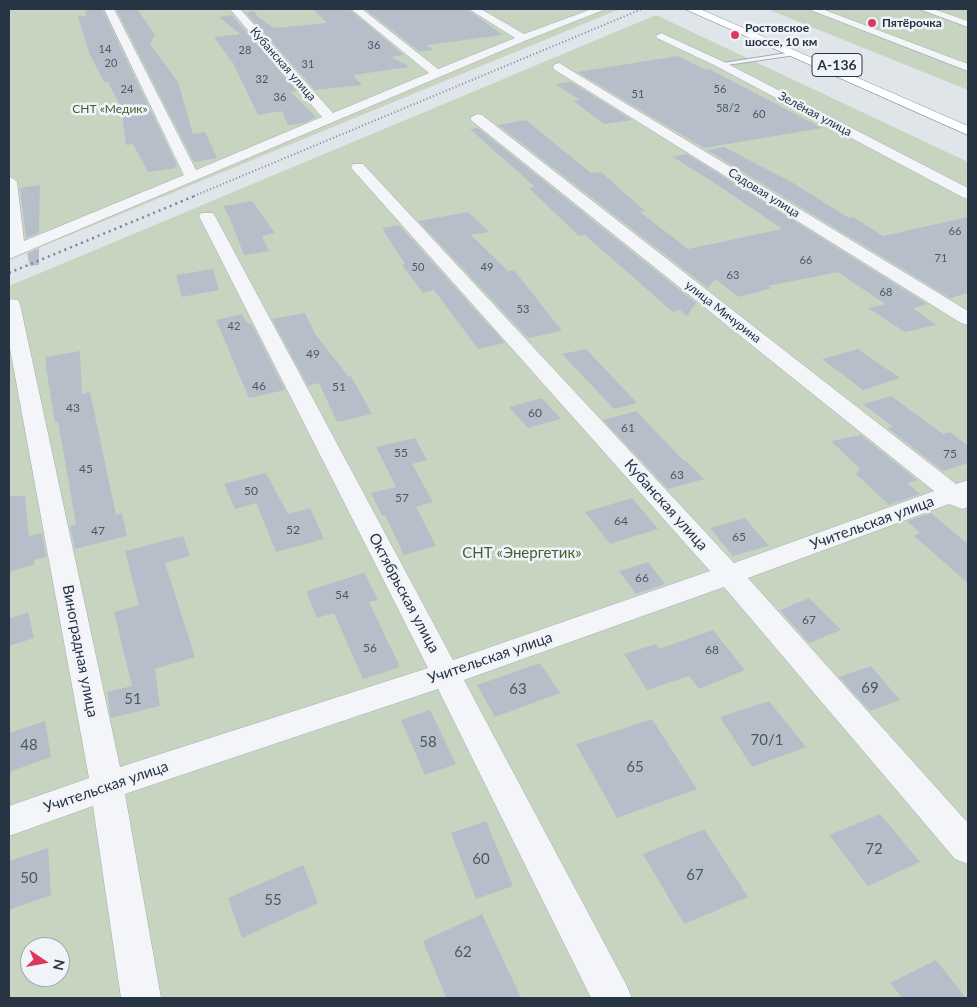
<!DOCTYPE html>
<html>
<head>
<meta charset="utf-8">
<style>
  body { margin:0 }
  #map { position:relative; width:977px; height:1007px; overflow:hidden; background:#e0e5ea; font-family:Lato,sans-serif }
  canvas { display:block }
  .frame { position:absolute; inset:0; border:10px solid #273444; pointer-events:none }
  .north { position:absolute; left:20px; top:937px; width:50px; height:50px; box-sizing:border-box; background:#f0f4f8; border:1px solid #a0a7b0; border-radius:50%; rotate:102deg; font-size:14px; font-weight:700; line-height:20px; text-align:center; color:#273444 }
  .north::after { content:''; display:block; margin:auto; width:18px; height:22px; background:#dc385f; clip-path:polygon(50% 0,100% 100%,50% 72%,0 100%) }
</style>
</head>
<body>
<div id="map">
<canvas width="977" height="1007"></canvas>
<div class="frame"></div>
<div class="north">N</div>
</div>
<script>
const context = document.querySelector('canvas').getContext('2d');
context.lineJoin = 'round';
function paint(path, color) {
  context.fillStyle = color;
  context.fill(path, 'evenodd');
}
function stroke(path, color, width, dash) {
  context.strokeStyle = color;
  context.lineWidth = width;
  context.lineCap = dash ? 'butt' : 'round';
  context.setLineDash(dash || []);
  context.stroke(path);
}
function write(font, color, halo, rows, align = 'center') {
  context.font = font + ' Lato,sans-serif';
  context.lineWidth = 5;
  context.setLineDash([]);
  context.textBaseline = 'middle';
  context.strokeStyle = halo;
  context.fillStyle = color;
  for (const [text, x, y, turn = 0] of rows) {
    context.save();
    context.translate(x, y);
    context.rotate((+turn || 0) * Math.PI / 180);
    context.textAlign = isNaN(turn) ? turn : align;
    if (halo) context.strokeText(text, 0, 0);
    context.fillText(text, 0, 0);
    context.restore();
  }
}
const green = new Path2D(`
  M9,9H620L9,260Z
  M767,9H968V90Z
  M656,15L968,162V998H9V286ZM30,947H60V977H30Z`);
const building = new Path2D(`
  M85,9H102L177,165L175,166L176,168L148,172L133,144L126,145L121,107L108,82H104L89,53L78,16H86Z
  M116,9H137L155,35L150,44L178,82L193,134L205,132L217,158L194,162Z
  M313,9H349L404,55L392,57L410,67L353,75L362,85L315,90L246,13L254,11L258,17L274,28L327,23Z
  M365,9H467L503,35L426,45L434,50L420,52Z
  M232,15L297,91L291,92L316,117L304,123L288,125L282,111L258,115L233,63L214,37L240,34L219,17Z
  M678,56L706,70L709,69L822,128L704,148L577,72Z
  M571,82L632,120L604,124L573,101L580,100L555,84Z
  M526,120L591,173L601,172L645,211L640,212L688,249L782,229L722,188L673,157L687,154L927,304L913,308L936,325L905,332L868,308L885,304L838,272L768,286L772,288L739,297L715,279L708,288L498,125Z
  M478,128L696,303L687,316L680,310L673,312L585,235L579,236L529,188L535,187L470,129Z
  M724,147L795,184L849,218L853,217L883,236L968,217V293L950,298L707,150Z
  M40,185L39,233L26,238L20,188Z
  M252,201L275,233L262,236L269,251L244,255L230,219L223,206Z
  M468,212L489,232L471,235L508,271L514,270L562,331L528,338L418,221Z
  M399,225L505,343L478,349L434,290L423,293L402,265L405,264L382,228Z
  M39,248V265L30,266L27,253Z
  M213,269L219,290L182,297L176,275Z
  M305,313L315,334L349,377L351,376L372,414L337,422L319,383L308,386L272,319Z
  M242,314L247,323H251L285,390L249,398L216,320Z
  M586,349L637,403L614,409L562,354Z
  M858,349L900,378L863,390L822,359Z
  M80,351L82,394L90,392L116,515L122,513L127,536L75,549L70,526L76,524L58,422L55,423L46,368V357Z
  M891,396L943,434L950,432L968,446V463L943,471L888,428L893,427L863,404Z
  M542,398L561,419L528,428L509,407Z
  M636,411L684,461H686L704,479L668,489L603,420Z
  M861,435L917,480L907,483L920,494L889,505L856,474L860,469L831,441Z
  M415,438L427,460L412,464L433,502L416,507L436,546L404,555L385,515L382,516L371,493L396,487L376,447Z
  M266,473L288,514L310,508L324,539L276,552L256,503L235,509L224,484Z
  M9,496H25L29,536L42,533L46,557L34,560L35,564L9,572Z
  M632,498L658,529L610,544L585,512Z
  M931,513L968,544V583L914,536L920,533L907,521Z
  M745,518L769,546L733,556L710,528Z
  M183,536L190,556L165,563L195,657L155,669L160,706L111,718L107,692L132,686L114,612L139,605L125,551Z
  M648,562L665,584L636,594L619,571Z
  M364,573L378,600L369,602L400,667L363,679L334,613L317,618L306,591Z
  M809,598L841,630L809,643L780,610Z
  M28,612L34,638L9,646V619Z
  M713,630L745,670L699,689L689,676L647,690L624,654L656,644L659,649Z
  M540,663L560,693L495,717L477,685Z
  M871,666L900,700L870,711L839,677Z
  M769,701L806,747L752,767L720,717Z
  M430,710L456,764L425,775L401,720Z
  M652,719L697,789L617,818L576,744Z
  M45,721L51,757L9,772V733Z
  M880,814L920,862L868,886L829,835Z
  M486,821L513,886L476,899L451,833Z
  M704,829L748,897L684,924L643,854Z
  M48,848L51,895L9,910V861Z
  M303,865L318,903L242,938L228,898Z
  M482,914L521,998H446L423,941Z
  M936,960L966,998H902L890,983Z`);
const service = new Path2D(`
  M793,52L795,55L720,66L717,64Z`);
const minor = new Path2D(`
  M104,9H114L196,170L322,117L230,9H240L333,113L429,73L351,9H362L438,69L515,38L469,9H481L524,34L592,9H606L527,40L9,259V177L14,179L17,182L24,241L184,175Z
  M808,9H822L968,64V71Z
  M919,9H933L968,21V27Z
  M661,33L724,62L968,188V199L962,197L716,66L657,38L656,36Z
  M559,63L968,311V325L961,323L555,70L553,67L555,64Z
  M477,114L482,115L956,484L968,480V507L962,509L949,504L748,578L968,823V864L955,859L724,587L464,680L626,984L632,998H591L438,689L125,794L161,998H121L93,806L9,836V806L89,778L9,343V299L18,300L20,304L120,767L428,668L199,216L201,213H213L215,216L453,660L710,571L353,170L351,167L353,164H363L734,563L934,491L472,121L470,118Z`);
const trunk = new Path2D(`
  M685,9H700L968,126V135Z`);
const railFar1 = new Path2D(`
  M194,196L642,9`);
const rail = new Path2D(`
  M9,273L197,195`);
const markers = [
  [872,23,5,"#dc385f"],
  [735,35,5,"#dc385f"]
];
const farNumbernames = [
  ["36",374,45],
  ["14",105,49],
  ["28",245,50],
  ["20",111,63],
  ["31",308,64],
  ["32",262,79],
  ["24",127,89],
  ["56",720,89],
  ["51",638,94],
  ["36",280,97],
  ["58/2",728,108],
  ["60",759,114],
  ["66",955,231],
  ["71",941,258],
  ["66",806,260],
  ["50",418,267],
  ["49",487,267],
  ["63",733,275],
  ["68",886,292],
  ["53",523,309],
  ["42",234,326]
];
const farPoinames = [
  ["Пятёрочка",882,23],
  ["Ростовское",745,28],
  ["шоссе, 10 км",745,42]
];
const farStreetnames = [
  ["Кубанская улица",283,64,49],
  ["Зелёная улица",815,114,28],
  ["Садовая улица",764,193,32],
  ["улица Мичурина",723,312,38]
];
const farParknames = [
  ["СНТ «Медик»",110,109]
];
const numberNames = [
  ["49",313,354],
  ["46",259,386],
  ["51",339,387],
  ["43",73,408],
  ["60",535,413],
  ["61",628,428],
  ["55",401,453],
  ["75",950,454],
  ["45",86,469],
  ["63",677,475],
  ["50",251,491],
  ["57",402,498],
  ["64",621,521],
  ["52",293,530],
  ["47",98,531],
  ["65",739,537],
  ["66",642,578],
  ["54",342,595],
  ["67",809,620],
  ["56",370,648],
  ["68",712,650]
];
const shields = [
  [837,65,50]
];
const shieldNames = [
  ["А-136",837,65]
];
const streetNames = [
  ["Кубанская улица",666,505,48],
  ["Учительская улица",872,523,-20],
  ["Октябрьская улица",404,593,62],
  ["Виноградная улица",80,651,79],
  ["Учительская улица",490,658,-19],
  ["Учительская улица",106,787,-19]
];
const parkNames = [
  ["СНТ «Энергетик»",522,553]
];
const nearNumbernames = [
  ["69",870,688],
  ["63",518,689],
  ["51",133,699],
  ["70/1",767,740],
  ["58",428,742],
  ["48",29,745],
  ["65",635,767],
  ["72",874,849],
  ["60",481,859],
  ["67",695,875],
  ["50",29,878],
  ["55",273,900],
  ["62",463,952]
];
paint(green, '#c7d5c0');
paint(building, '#b6bfc9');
stroke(service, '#a5acb5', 2);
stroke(minor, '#a5acb5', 1);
stroke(trunk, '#8694a3', 1);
paint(service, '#f3f5f8');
paint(minor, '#f3f5f8');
paint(trunk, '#fff');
stroke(railFar1, '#788696', 2, [1, 2.5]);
stroke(rail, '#788696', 2.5, [2, 4]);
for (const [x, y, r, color] of markers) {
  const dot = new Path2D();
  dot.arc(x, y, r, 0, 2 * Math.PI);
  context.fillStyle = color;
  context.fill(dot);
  stroke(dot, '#f0f4f8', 2);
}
write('11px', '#4b5765', null, farNumbernames);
write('bold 12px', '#273444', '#f0f4f8', farPoinames, 'left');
write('12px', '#273444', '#f0f4f8', farStreetnames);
write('12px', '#3f6132', '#f0f4f8', farParknames);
write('12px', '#4b5765', null, numberNames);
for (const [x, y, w] of shields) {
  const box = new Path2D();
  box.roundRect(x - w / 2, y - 11.5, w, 23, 4);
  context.fillStyle = '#f0f4f8';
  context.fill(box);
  stroke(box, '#273444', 1);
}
write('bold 14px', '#273444', null, shieldNames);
write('15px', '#273444', '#f0f4f8', streetNames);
write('15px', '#3f6132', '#f0f4f8', parkNames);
write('15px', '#4b5765', null, nearNumbernames);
</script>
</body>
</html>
